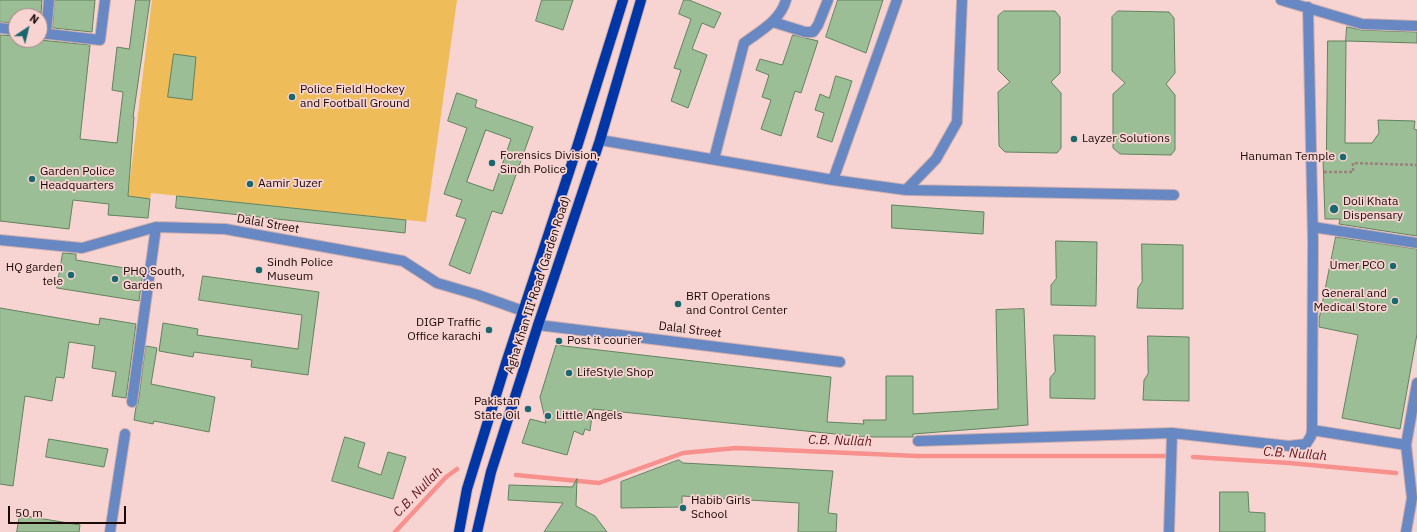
<!DOCTYPE html>
<html>
<head>
<meta charset="utf-8">
<style>
  body { margin:0 }
  #map { position:relative; width:1417px; height:532px; overflow:hidden; background:#f7d4d2; font-family:"IBM Plex Sans",sans-serif }
  canvas { display:block }
  .north { position:absolute; left:8px; top:8px; width:40px; height:40px; box-sizing:border-box; background:#f7d4d2; border:1px solid #9f8381; border-radius:50%; rotate:35deg; font-size:11px; font-weight:700; line-height:16px; text-align:center; color:#1b0908 }
  .north::after { content:''; display:block; margin:auto; width:14px; height:18px; background:#1a686d; clip-path:polygon(50% 0,100% 100%,50% 72%,0 100%) }
  .scale { position:absolute; left:8px; top:506px; width:118px; height:18px; box-sizing:border-box; border:2px solid #1b0908; border-top:0; padding-left:5px; font-size:12px; line-height:14px; white-space:nowrap; color:#1b0908; -webkit-text-stroke:3px #f7d4d2; paint-order:stroke }
</style>
</head>
<body>
<div id="map">
<canvas width="1417" height="532"></canvas>
<div class="north">N</div>
<div class="scale">50 m</div>
</div>
<script>
const context = document.querySelector('canvas').getContext('2d');
context.lineJoin = 'round';
function paint(path, color) {
  context.fillStyle = color;
  context.fill(path, 'evenodd');
}
function stroke(path, color, width, dash) {
  context.strokeStyle = color;
  context.lineWidth = width;
  context.lineCap = dash ? 'butt' : 'round';
  context.setLineDash(dash || []);
  context.stroke(path);
}
function write(font, color, halo, rows, align = 'center') {
  context.font = font + ' "IBM Plex Sans",sans-serif';
  context.lineWidth = 3.5;
  context.setLineDash([]);
  context.textBaseline = 'middle';
  context.strokeStyle = halo;
  context.fillStyle = color;
  for (const [text, x, y, turn = 0] of rows) {
    context.save();
    context.translate(x, y);
    context.rotate((+turn || 0) * Math.PI / 180);
    context.textAlign = isNaN(turn) ? turn : align;
    if (halo) context.strokeText(text, 0, 0);
    context.fillText(text, 0, 0);
    context.restore();
  }
}
const green = new Path2D(`
  M152,0H457L426,222L151,193L150,199L128,196Z`);
const stream = new Path2D(`
  M1193,457L1289,463L1396,473
  M516,475L599,483L683,453L736,448L917,456H1168
  M395,532L446,477L457,469`);
const building = new Path2D(`
  M0,0H42L40,27V16H16V23L0,22Z
  M55,0H95L92,32L53,28Z
  M136,0H150L133,117H134L128,196L150,199L148,218L108,215L109,204L73,200L69,229L0,221V35L16,36V40H40L90,45L80,139L117,143L123,92L112,90L117,47L129,49Z
  M542,0H573L563,30L536,21Z
  M684,0H689L721,13L714,28L702,23L692,49L707,55L688,108L671,101L681,70L674,68L691,19L679,14Z
  M838,0H883L866,53L826,37Z
  M1004,11H1055L1060,17V73L1051,82L1061,93V148L1057,153L1005,152L999,146L998,92L1010,82L998,70V16Z
  M1118,11L1169,12L1174,18L1175,73L1166,84L1175,95V150L1171,155L1120,154L1113,148V94L1125,83L1112,71V17Z
  M1347,27L1362,30L1417,32V43L1346,41Z
  M793,35L818,41L801,93L795,91L781,136L761,129L771,100L762,97L769,75L756,70L760,59L782,65Z
  M1328,41H1346L1345,143H1372L1379,133L1378,120L1415,121L1414,129L1417,130V236L1339,224L1340,219H1325L1323,157H1326Z
  M174,54L196,57L192,100L168,97Z
  M836,76L852,81L832,142L817,137L824,113L815,110L820,94L829,98Z
  M457,93L477,100L475,107L533,127L502,214L492,211L470,274L449,265L466,219L456,216L462,200L444,194L467,128L448,121ZM486,130L511,139L493,191L467,182Z
  M177,196L406,220L405,233L176,208Z
  M892,205L984,212L983,234L892,228Z
  M1336,237L1417,249V334L1400,429L1342,418L1358,335L1319,327V320Z
  M1056,241L1097,242L1096,306L1051,305V285L1056,279Z
  M1142,244L1183,245V309L1137,308L1138,288L1142,282Z
  M63,253L76,254V260L143,271L139,301L57,288Z
  M203,276L319,292L308,375L251,367L252,360L194,352L193,357L159,351L163,323L198,329L197,335L298,349L302,315L199,300Z
  M0,308L99,325L100,318L136,324L126,398L112,396L116,372L92,368L95,346L69,342L64,378L56,377L52,401L25,396L13,486L0,484Z
  M1024,309L1028,425L913,434V437H864L593,409L590,431L585,429L583,435L574,431L567,455L522,443L530,419L546,423L540,397L556,345L831,377L827,422L864,424L863,420H886V376H913V414L998,409L996,310Z
  M1054,335L1095,336V399L1050,398V378L1055,372Z
  M1148,336L1189,337V401L1143,400L1144,380L1148,374Z
  M146,346L157,348L151,384L215,397L209,432L154,421L153,424L134,420L136,407L138,403Z
  M345,437L365,443L358,467L381,475L388,452L406,457L393,499L332,481Z
  M49,439L108,449L104,467L46,457Z
  M679,460L683,463L833,471L828,513L837,514L836,532H798L799,503L682,496V507L621,508V482Z
  M577,479L576,506L595,516L607,532H544L563,503L508,500L509,485L572,487Z
  M1220,492H1248L1249,512L1265,513V532H1220Z
  M20,515L80,525L79,532H17Z`);
const path = new Path2D(`
  M1324,172H1353V163L1417,165`);
const minor = new Path2D(`
  M1281,0L1362,24L1417,26
  M1308,7L1313,241L1312,430L1406,445
  M773,22L805,32H813L818,25L828,0
  M0,28L16,30
  M40,33L100,40L105,0
  M46,34L49,0
  M600,140L833,180L906,190L936,159L957,122L962,0
  M714,159L744,43C760,31 780,21 786,0
  M833,180L897,0
  M906,190L1174,195
  M1313,227L1417,243
  M0,240L82,248L156,227L225,229L403,261L437,283L478,295L523,311
  M538,325L840,362
  M132,402L156,227
  M918,441L1172,433L1289,446L1306,444L1311,436L1312,430
  M110,532L125,434
  M1169,532L1172,433
  M1406,532L1412,498L1406,445L1417,383`);
const major = new Path2D(`
  M459,532L467,489L506,363L572,163L623,0
  M477,532L491,472L538,325L600,140L641,0`);
const markers = [
  [292,97,4,"#1a686d"],
  [1074,139,4,"#1a686d"],
  [1343,157,4,"#1a686d"],
  [492,163,4,"#1a686d"],
  [32,179,4,"#1a686d"],
  [250,184,4,"#1a686d"],
  [1334,209,5,"#1a686d"],
  [1393,266,4,"#1a686d"],
  [259,270,4,"#1a686d"],
  [71,275,4,"#1a686d"],
  [115,279,4,"#1a686d"],
  [1395,301,4,"#1a686d"],
  [678,304,4,"#1a686d"],
  [489,330,4,"#1a686d"],
  [559,341,4,"#1a686d"],
  [569,373,4,"#1a686d"],
  [528,409,4,"#1a686d"],
  [548,416,4,"#1a686d"],
  [683,508,4,"#1a686d"]
];
const poiNames = [
  ["Police Field Hockey",300,90],
  ["and Football Ground",300,104],
  ["Layzer Solutions",1082,139],
  ["Forensics Division,",500,156],
  ["Sindh Police",500,170],
  ["Hanuman Temple",1335,157,"right"],
  ["Garden Police",40,172],
  ["Headquarters",40,186],
  ["Aamir Juzer",258,184],
  ["Doli Khata",1343,202],
  ["Dispensary",1343,216],
  ["Sindh Police",267,263],
  ["Museum",267,277],
  ["Umer PCO",1385,266,"right"],
  ["HQ garden",63,268,"right"],
  ["tele",63,282,"right"],
  ["PHQ South,",123,272],
  ["Garden",123,286],
  ["General and",1387,294,"right"],
  ["Medical Store",1387,308,"right"],
  ["BRT Operations",686,297],
  ["and Control Center",686,311],
  ["DIGP Traffic",481,323,"right"],
  ["Office karachi",481,337,"right"],
  ["Post it courier",567,341],
  ["LifeStyle Shop",577,373],
  ["Pakistan",520,402,"right"],
  ["State Oil",520,416,"right"],
  ["Little Angels",556,416],
  ["Habib Girls",691,501],
  ["School",691,515]
];
const streetNames = [
  ["Dalal Street",268,224,10],
  ["Agha Khan III Road (Garden Road)",538,285,-72],
  ["Dalal Street",690,330,7]
];
const waterNames = [
  ["C.B. Nullah",840,441,2],
  ["C.B. Nullah",1295,454,4],
  ["C.B. Nullah",418,492,-46]
];
paint(green, '#eebc58');
stroke(stream, '#f8908d', 4.5);
paint(building, '#9bbe97');
stroke(building, '#61825d', 1);
stroke(minor, '#cfafae', 12);
stroke(major, '#cfafae', 12);
stroke(path, '#9b807e', 2.5, [3, 2]);
stroke(minor, '#6888c4', 10);
stroke(major, '#0036a5', 10);
for (const [x, y, r, color] of markers) {
  const dot = new Path2D();
  dot.arc(x, y, r, 0, 2 * Math.PI);
  context.fillStyle = color;
  context.fill(dot);
  stroke(dot, '#f7d4d2', 1.5);
}
write('12px', '#1b0908', '#f7d4d2', poiNames, 'left');
write('12px', '#1b0908', '#f7d4d2', streetNames);
write('italic 13px', '#621218', '#f7d4d2', waterNames);
</script>
</body>
</html>
